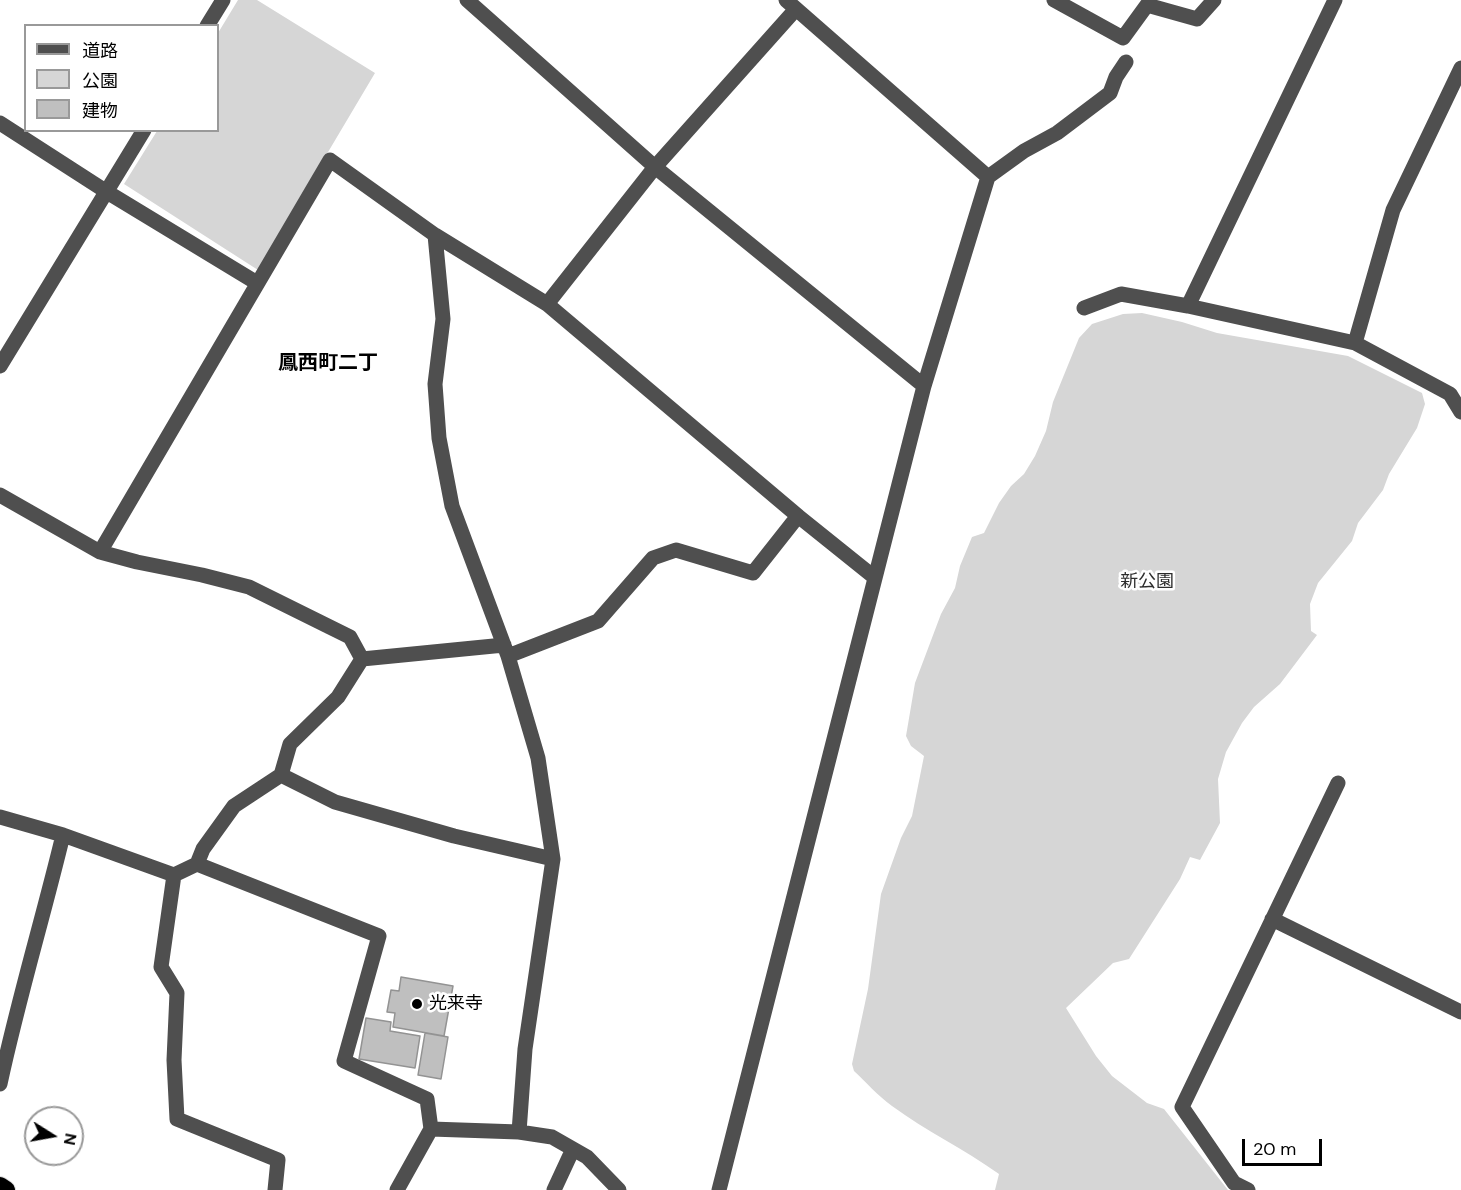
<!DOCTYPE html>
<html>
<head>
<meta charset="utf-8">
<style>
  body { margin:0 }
  #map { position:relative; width:1461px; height:1190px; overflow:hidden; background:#fff; font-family:"DM Sans","Noto Sans JP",sans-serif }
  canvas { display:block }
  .legend { position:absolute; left:24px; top:24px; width:195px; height:108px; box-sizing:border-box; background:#fff; border:2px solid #999; margin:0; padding:8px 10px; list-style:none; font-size:18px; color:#000 }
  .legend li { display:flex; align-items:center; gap:12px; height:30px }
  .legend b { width:30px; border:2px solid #999 }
  .north { position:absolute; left:24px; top:1106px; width:60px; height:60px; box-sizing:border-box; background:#fff; border:2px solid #999; border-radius:50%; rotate:101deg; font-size:16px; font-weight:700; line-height:24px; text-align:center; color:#000 }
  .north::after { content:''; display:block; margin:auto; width:21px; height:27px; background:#000; clip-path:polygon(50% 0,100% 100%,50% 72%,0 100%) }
  .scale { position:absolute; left:1242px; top:1139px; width:80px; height:27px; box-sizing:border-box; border:3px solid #000; border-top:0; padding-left:8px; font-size:18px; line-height:21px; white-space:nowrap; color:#000; -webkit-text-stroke:4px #fff; paint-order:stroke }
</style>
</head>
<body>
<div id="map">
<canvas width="1461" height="1190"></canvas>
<ul class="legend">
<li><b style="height:8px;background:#4f4f4f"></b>道路</li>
<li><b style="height:16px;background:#d6d6d6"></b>公園</li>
<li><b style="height:16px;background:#bfbfbf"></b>建物</li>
</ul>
<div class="north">N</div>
<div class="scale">20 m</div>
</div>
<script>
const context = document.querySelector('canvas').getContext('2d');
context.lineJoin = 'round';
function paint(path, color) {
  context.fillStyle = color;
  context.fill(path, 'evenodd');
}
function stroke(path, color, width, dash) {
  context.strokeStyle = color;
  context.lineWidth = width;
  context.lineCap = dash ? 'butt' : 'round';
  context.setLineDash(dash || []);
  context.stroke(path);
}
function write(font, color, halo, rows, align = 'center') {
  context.font = font + ' "DM Sans","Noto Sans JP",sans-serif';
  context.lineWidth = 5;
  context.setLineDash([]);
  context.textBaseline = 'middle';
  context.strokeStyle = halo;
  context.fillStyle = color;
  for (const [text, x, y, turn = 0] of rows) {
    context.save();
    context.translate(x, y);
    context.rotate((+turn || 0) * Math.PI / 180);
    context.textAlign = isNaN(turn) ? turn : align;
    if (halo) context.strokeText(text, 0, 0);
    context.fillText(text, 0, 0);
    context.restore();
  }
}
const green = new Path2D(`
  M238,0H257L375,73L258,270L124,184L157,131L218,130V33Z
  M1142,313L1182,322L1217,333L1348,356L1422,393L1425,404L1417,428L1389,474L1383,490L1358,523L1352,541L1318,583L1310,604L1311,631L1317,635L1280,684L1254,707L1242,723L1226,752L1218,779L1220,823L1200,860L1190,857L1180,879L1129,959L1113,963L1066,1008L1096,1056L1112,1076L1147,1103L1164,1109L1228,1190H995L999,1174C964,1149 926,1131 892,1106C878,1096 866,1082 854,1071L852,1064L868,989L881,894L901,838L912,816L924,756L911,746L906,736L915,683L941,614L955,588L960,566L972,537L984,533L999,503L1011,486L1024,474L1035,456L1046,431L1053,402L1079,338L1092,324L1123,314Z`);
const building = new Path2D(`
  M401,977L453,986L444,1036L393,1027L395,1013L387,1012L391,990L399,991Z
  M366,1018L391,1022L390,1031L420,1036L415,1068L359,1059Z
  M425,1033L448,1037L441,1079L418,1075Z`);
const minor = new Path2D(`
  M467,0L655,167L924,386
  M786,0L988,177
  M1054,0L1123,38L1147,5L1197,19L1214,0
  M207,26L223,0
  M0,123L107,192L257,283
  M435,235L443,319L435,384L439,438L452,506L508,656L538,758L553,859L525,1049L519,1132
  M547,304L655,167L796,9
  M1188,306L1335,0
  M1084,308L1121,294L1188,306L1355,343L1450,394L1461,412
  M1355,343L1393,210L1461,68
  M0,366L144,130
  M0,495L100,552L137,562L202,575L249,587L350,637L362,659L504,645
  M100,552L330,160L435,235L547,304L798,516L874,577
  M508,656L598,621L653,558L676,550L753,573L798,516
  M281,775L290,744L338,697L362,659
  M0,817L63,835
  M197,864L203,849L234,806L281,775L335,802L454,836L553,859
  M174,875L161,967L177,993L174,1060L177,1119L278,1160L275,1190
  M1272,919L1461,1012
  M0,1084C18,1000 43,918 63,835L174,875L197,864L379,936L344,1061L427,1099L431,1129L397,1190
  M431,1129L519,1132L552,1137L587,1157L619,1190
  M554,1190L573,1149
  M719,1190L924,386L988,177L1024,151L1057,133L1110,93L1116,77L1126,62
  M1248,1190L1234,1183L1182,1107L1338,783`);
const highway = new Path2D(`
  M0,1186L6,1190`);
const markers = [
  [417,1004,6,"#000"]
];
const parkNames = [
  ["新公園",1147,582]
];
const poiNames = [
  ["光来寺",429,1004]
];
const neighbourhoodNames = [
  ["鳳西町二丁",328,364]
];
paint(green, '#d6d6d6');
paint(building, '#bfbfbf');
stroke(building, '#939393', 1.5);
stroke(highway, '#dbdbdb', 20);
stroke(minor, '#4f4f4f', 15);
stroke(highway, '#000', 18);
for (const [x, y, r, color] of markers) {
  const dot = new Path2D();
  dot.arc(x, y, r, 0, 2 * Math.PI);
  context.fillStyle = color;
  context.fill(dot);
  stroke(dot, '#fff', 2);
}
write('18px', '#2d2d2d', '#fff', parkNames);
write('18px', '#000', '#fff', poiNames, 'left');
write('bold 20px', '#000', '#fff', neighbourhoodNames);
</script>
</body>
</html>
